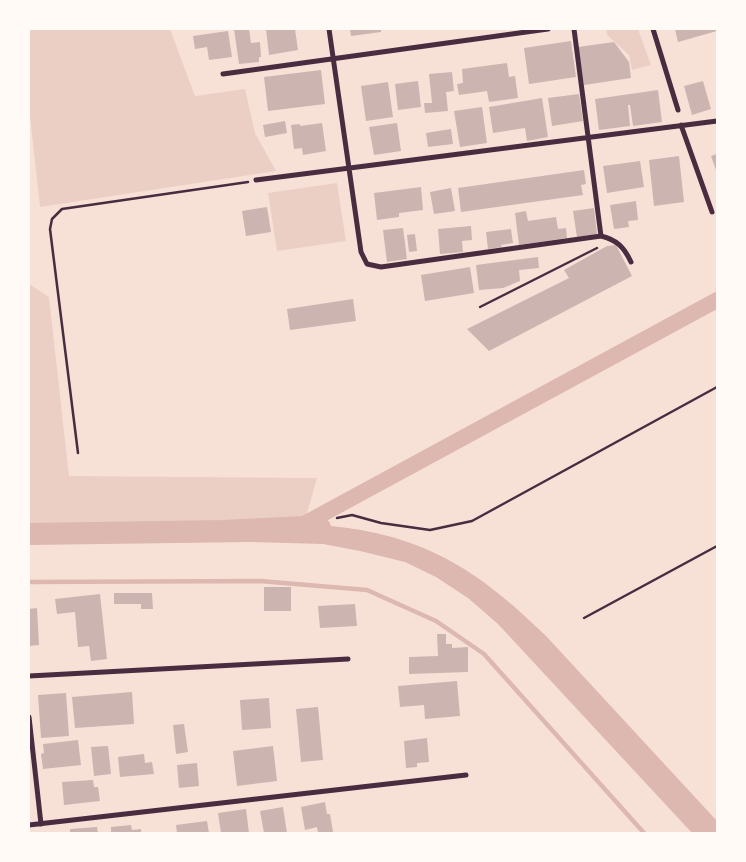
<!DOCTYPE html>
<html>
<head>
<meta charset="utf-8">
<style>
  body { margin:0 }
  #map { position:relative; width:746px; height:862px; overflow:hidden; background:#f7e1d7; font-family:"Libre Baskerville",serif }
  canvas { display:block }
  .frame { position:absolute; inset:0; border:30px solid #fffaf5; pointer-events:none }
</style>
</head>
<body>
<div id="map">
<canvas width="746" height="862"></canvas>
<div class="frame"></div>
</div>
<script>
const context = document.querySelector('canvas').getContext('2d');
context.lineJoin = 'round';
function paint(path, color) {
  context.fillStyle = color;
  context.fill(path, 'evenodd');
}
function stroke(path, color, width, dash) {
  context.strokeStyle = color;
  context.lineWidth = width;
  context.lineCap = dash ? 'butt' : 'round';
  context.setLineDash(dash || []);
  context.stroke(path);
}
const green = new Path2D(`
  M29,29H170L195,96L245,89L255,133L276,171L40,207L29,107Z
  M606,29H638L651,65L632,70L629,55L607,35Z
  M337,183L346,241L277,251L268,193Z
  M29,284L49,297L69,476L317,478L304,524L223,528L29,531Z`);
const water = new Path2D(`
  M304,524C412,529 471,562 547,637L717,821V833H692L498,624L468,598L436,577L405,562L360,551L323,544L250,542L29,545V531L223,528Z`);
const stream = new Path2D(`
  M29,582L260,581L367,590L436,621L484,654L644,833`);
const canal = new Path2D(`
  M304,524L717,300
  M29,531L223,528L304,524L323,527`);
const building = new Path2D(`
  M234,29H249L251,43L260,42L261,57H259V62L239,64Z
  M266,29H295L298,50L269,55Z
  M350,29H381V32L351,36Z
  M675,29H717V31L678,42Z
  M228,31L232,57L209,60L207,47L195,49L193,36Z
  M571,41L576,77L529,84L524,48Z
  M614,42L629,62L631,78L584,85L578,47Z
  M507,63L509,77L515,76L518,98L489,102L487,91L459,95L457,84L463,83L462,69Z
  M321,70L325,104L268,111L264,77Z
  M452,72L454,91L446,92L448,111L425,113L424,103H432L429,74Z
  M418,81L421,107L398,110L395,84Z
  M703,81L711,109L692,115L684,86Z
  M388,82L393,117L366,121L361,86Z
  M658,90L662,122L633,126L630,105H628L630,126L599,130L595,99Z
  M579,94L583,121L552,126L548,98Z
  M542,98L548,137L527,141L525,128L493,133L489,107Z
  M482,107L487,143L460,147L454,111Z
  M285,121L287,133L265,137L263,125Z
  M322,123L326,151L303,155L302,148L294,149L291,125L300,124V126Z
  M397,123L401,151L374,155L369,127Z
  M451,129L453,144L428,147L426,133Z
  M717,154V173L711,156Z
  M679,156L684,202L654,206L649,160Z
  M640,161L644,187L607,193L603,166Z
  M584,170L586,184L581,185L583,195L461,212L458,188Z
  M421,187L423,210L399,213V217L377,220L374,193Z
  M451,188L455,211L434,214L430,192Z
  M636,201L638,220L628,221L629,227L614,229L610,205Z
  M267,207L271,232L246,236L242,211Z
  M594,208L597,234L577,237L573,211Z
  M526,211L528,221L556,217L558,229L566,228L567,238L519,245L515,213Z
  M471,226L472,240L462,241L463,252L440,254L438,229Z
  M403,228L407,259L387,262L383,230Z
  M511,229L513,243L501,245L502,247L488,249L486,232Z
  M415,234L417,251L409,252L407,235Z
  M616,245L632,276L489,351L467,329L569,278L564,270L607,246Z
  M538,257L539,268L519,270L520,281L503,288L479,290L476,265Z
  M470,267L474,293L425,301L421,275Z
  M353,299L356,321L290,330L287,309Z
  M264,587H291V611H264Z
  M114,593H152L153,609H141V604H114Z
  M100,594L107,659L91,661L89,646L78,647L75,612L57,614L55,599Z
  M355,604L357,626L320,628L318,606Z
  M37,608L39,645L29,646V609Z
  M437,634H446V644H452V648L468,647V672L409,674V657L438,656Z
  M457,681L460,716L425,719L424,705L400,707L398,686Z
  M132,692L134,724L75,728L72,697Z
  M66,693L69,736L41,738L38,695Z
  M269,698L271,728L242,730L240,700Z
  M318,707L323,760L301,762L296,709Z
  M184,724L188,752L176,754L173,725Z
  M427,738L429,762L417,763V767L406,768L404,741Z
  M78,740L81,765L43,769L41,754L44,753L43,744Z
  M108,746L111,774L94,776L91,747Z
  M273,746L277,781L237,786L233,751Z
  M144,754L145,763L152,762L154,774L120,777L118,757Z
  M197,763L199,786L179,788L177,765Z
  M93,780L94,787H98L100,801L64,805L62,782Z
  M325,802L327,814H330L333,832L318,833L317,827L305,830L301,807Z
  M283,807L287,833H264L260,811Z
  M246,809L249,833H221L218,813Z
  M207,821L209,833H177L176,825Z
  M131,825L132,830L141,829V833H111V827Z
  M97,827L98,833H70V829Z`);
const path = new Path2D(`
  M480,307L597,248
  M78,453L50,229L52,219L62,209L248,182
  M337,518L352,515L381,523L430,530L472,521L717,387
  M584,618L717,546`);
const minor = new Path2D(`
  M329,29L361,252L367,264L381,267L601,236C617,240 624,247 631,262
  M574,29L601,236
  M653,29L678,110
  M223,74L548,29
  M681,125L712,212
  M256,180L717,121
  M29,676L348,659
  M29,717L41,824
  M29,825L466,775`);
paint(green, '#ebcfc5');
paint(water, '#dcb8b0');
stroke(stream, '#dcb8b0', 4.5);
stroke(canal, '#dcb8b0', 16);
paint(building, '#ccb4b1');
stroke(path, '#4a2c40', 2.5);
stroke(minor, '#4a2c40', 5);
</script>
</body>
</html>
